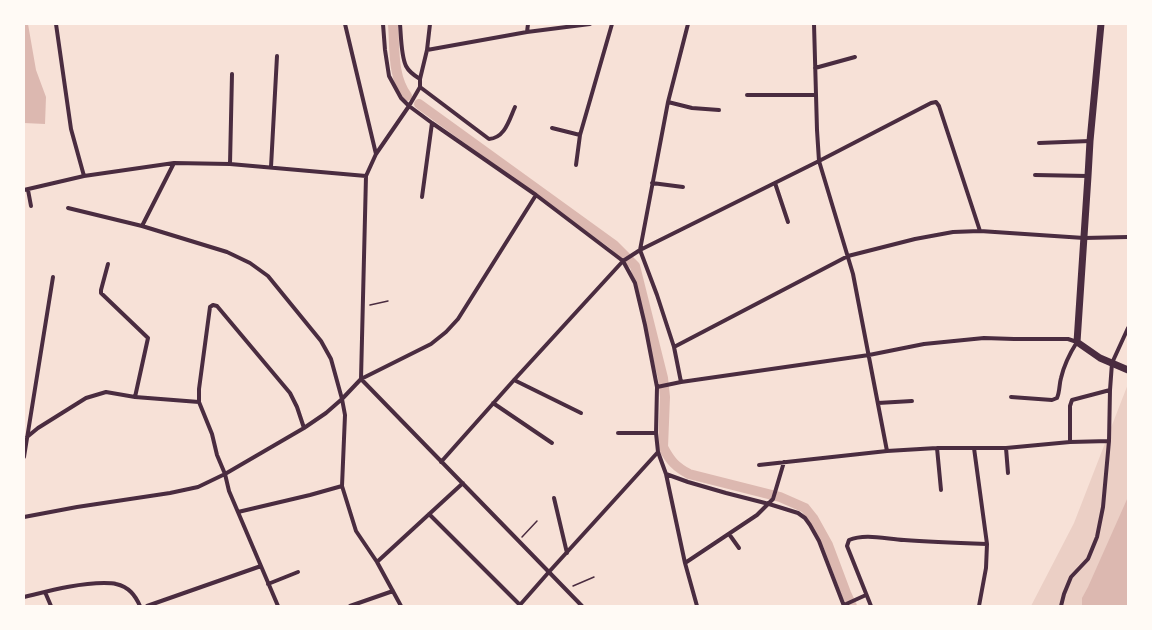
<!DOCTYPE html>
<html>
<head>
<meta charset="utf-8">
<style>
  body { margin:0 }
  #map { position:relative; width:1152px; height:630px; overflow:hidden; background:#f7e1d7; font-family:Helvetica,sans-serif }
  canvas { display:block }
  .frame { position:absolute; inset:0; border:25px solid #fffaf5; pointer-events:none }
</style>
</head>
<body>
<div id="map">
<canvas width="1152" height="630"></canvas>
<div class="frame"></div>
</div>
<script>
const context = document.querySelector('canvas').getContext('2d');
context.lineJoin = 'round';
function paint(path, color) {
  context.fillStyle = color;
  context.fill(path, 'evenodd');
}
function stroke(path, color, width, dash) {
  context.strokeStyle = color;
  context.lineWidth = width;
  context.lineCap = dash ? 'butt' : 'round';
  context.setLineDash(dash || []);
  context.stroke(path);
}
const green = new Path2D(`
  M1128,384V606H1031L1074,523Z`);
const water = new Path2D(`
  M24,24H28L36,70L46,97L45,124L24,123Z
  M1128,497V606H1082V598L1088,587Z`);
const canal = new Path2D(`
  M393,24C395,48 392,76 407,96
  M419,104L614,245L635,266L663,378L665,397L663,447C670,461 676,467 689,474L780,497L805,508L813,518L828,545L846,593L852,606`);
const path = new Path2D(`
  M370,305L388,301
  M522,537L537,521
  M573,586L594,577`);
const minor = new Path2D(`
  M56,24L71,129L84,176
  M345,24L376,154
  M383,24L385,50L389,76L401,98L409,106L432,123L536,195L623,261L635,283L645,325L657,387L656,433L658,452L666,474L685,563L697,606
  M400,24C401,35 401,56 406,66C409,72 415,76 420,79
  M814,24L817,130L819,161L853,274L887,451
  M527,32L528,24
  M427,50L527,32L590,24
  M815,68L855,57
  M420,87L489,139C505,138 509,120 515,107
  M747,95H816
  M668,102L692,108L719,110
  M552,128L580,135
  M1039,143L1090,141
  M230,164L232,74
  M576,165L580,135L612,24
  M271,167L277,56
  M1035,175L1088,176
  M652,183L683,187
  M775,183L788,222
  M24,190L84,176L174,163L230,164L366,176
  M28,190L31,206
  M422,197L432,123
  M68,208L142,226L227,252L250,263L268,276L321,341L331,359L342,399L345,415L342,486L356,531L377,562L401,606
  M142,226L174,163
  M108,264L101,290V293L148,338L135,397
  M674,347L848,256L915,239L953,232L980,231L1084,238L1128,237
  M361,379L366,176L376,154L409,106L420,87V79L427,50L430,24
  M361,379L582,606
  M514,380L581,413
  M681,382L674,347L657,295L640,250L668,102L688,24
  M657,387L681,382L869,355L924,344L984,338L1014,339H1068L1077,342C1070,353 1064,365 1061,378C1059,385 1060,391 1057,398L1052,400L1011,397
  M493,403L552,443
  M878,403L912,401
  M618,433H656
  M27,437L38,428L86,398L106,392L135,397L199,402
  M1070,442V406L1072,400L1110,390
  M937,448L941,490
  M974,448L987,544L986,568L979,606
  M1006,448L1008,473
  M24,457L53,277
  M441,462L514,380L623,261L640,250L819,161L931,103L936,102L939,106L980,231
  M759,465L887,451L937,448H1006L1070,442L1109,441
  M666,474L688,482L726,493L769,504L798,513L805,518L810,525L819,541L844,606
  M554,498L567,553
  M238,512L310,495L342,486
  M429,514L521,606
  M24,517L77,507L170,493L198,487L225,474L304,428L326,413L342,399L361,379L431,344L446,332L458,319L536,195
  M729,534L739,548
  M377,562L463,483
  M685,563L757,515L773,499L784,462
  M268,584L298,572
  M45,592L51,606
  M24,597C49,591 78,583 104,583C108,583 113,583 116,584C129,587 135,595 140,606
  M844,605L866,595
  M147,606L261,566
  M278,606L229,491L225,474L217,455L212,434L199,402V389L210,307L213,305L217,306L290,393L297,407L304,428
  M350,606L393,591
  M519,606L548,573L658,452
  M871,606L847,546L849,540C865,533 886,539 904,540C931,542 959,543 987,544
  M1061,606L1064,594L1071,577L1088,559L1097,537L1103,507L1109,441L1110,390L1112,363L1128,328`);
const tertiary = new Path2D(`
  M1101,24L1090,141L1088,176L1077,342L1100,358L1128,370`);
paint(green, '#ebcfc5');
paint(water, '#dcb8b0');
stroke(canal, '#dcb8b0', 10);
stroke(path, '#4a2c40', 1.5);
stroke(minor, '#4a2c40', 4);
stroke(tertiary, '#4a2c40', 7);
</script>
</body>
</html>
